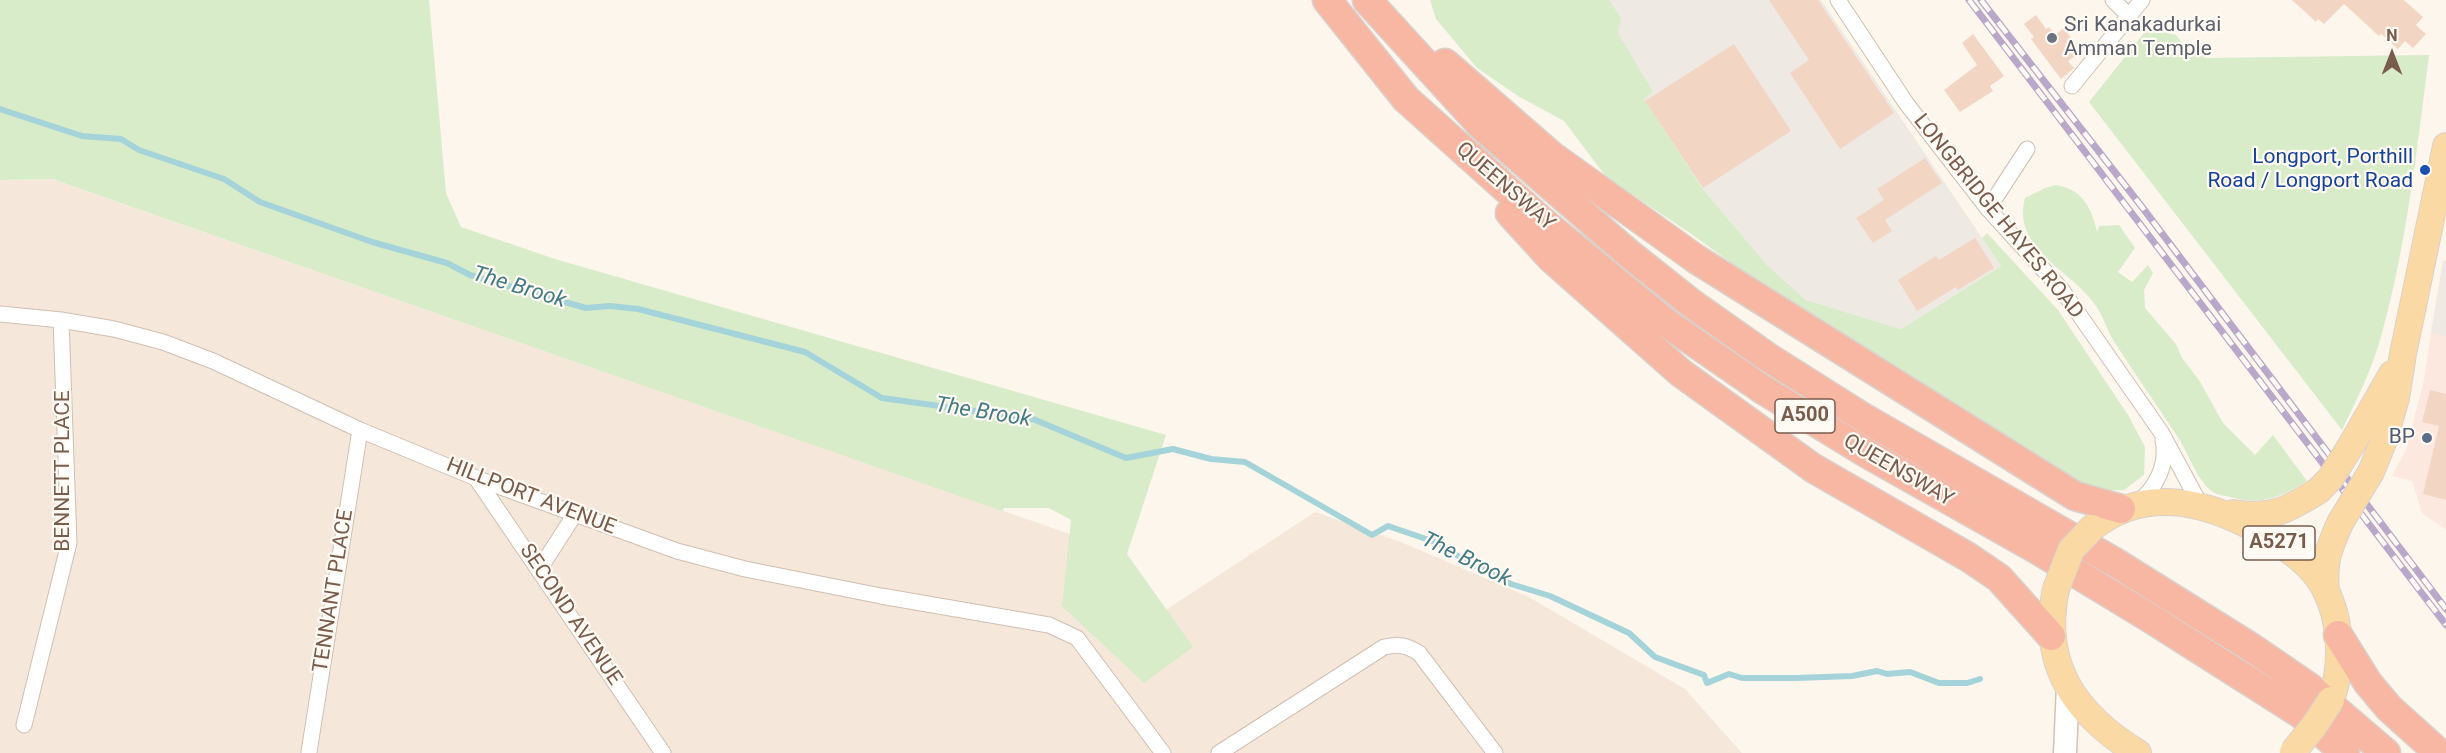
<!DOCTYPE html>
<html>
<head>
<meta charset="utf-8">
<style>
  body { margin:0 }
  #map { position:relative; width:2446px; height:753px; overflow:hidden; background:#fdf6ec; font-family:Roboto,sans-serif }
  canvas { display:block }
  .north { position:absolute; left:2362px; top:24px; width:60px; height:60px; -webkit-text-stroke:4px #fffaf3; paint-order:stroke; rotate:0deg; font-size:16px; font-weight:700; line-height:24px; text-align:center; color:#7a5c4d }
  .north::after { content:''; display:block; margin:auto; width:21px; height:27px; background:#7a5c4d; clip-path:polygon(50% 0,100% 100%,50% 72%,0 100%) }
</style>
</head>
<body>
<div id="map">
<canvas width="2446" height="753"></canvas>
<div class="north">N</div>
</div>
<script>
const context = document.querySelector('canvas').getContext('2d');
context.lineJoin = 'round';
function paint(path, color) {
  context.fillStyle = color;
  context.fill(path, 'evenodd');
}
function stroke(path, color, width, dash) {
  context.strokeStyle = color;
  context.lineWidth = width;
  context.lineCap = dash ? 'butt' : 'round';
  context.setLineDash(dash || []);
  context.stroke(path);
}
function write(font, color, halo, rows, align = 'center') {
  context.font = font + ' Roboto,sans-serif';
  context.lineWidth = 4.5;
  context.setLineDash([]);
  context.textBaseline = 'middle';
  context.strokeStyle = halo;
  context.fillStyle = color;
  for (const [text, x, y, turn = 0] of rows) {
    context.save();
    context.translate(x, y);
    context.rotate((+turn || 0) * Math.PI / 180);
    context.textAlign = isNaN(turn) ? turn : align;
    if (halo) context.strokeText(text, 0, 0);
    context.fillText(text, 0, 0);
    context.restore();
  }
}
const residential = new Path2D(`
  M51,179L1127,554L1114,644L1315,512L1401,542L1529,597L1685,689L1742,753H0V180Z`);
const commercial = new Path2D(`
  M2431,332L2446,337V530L2422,513L2412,481L2392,476L2406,450L2424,380Z`);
const industrial = new Path2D(`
  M1579,0H1821L2001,266L1901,329L1806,300L1767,265L1702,188Z
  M2443,260L2446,261V337L2431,332Z`);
const green = new Path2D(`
  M0,0H429L446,193L461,227L555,259L1166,435L1127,554L1193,647L1144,683L1062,606L1071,520L1049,508H1004L1002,511L52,179L0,180Z
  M1430,0H1609L1621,18L1618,33L1653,92L1644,99L1702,188L1767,265L1806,300L1901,329L2001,266L1982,238L1987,233L2058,310L2128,415L2145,447L2144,475L2124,490L2083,491L1782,300L1690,233L1607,178L1564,121L1518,96L1477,68L1436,19Z
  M2148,28L2176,35L2189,51L2207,58L2429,55C2417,148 2407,243 2382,333C2373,367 2357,399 2342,430L2089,102Z
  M2056,185C2082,189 2092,208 2097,232L2099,226L2119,225L2135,248L2118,272L2132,282L2148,265L2153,273L2144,290L2145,308L2176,344L2182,358L2199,380L2223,423L2255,455L2273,435L2307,481C2281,497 2261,506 2230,497C2225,496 2217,495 2213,492C2199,483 2189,456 2181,442C2159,408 2136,376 2115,343C2107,331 2104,317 2096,306C2072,270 2011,249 2025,198L2045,188Z`);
const stream = new Path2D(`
  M0,109L82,136L121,139L139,150L224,179L260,202L372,242L447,263L470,275L586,308L610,306L638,309L805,352L882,398L1033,419L1126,458L1173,449L1211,459L1245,462L1372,535L1388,526L1438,543L1466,561L1511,584L1550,596L1629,633L1655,657L1704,675L1707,683L1729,674L1742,678H1796L1852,676L1877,671L1887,674L1910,672L1939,683H1967L1980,679`);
const building = new Path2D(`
  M1769,0H1818L1894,113L1840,149L1790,73L1809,60Z
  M2292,0H2404L2423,17L2416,25L2426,34L2413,48L2405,41L2398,49L2381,34L2379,36L2344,4L2324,24L2318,19L2316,22Z
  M2036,15L2046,29L2049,27L2055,35L2064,28L2081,52L2068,61L2074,68L2061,79L2031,39L2034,37L2024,24Z
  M1973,34L2004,76L1990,86L1993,91L1960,112L1944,90L1977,65L1962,43Z
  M1734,44L1791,131L1703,188L1645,101Z
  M1925,158L1942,183L1885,220L1892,231L1873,243L1856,218L1884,200L1877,189Z
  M1975,238L1994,268L1958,290L1956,287L1917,311L1898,280L1936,256L1939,260Z
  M2430,390L2446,394V500L2423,494L2439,426L2422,422Z`);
const street = new Path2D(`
  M1838,0L1906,103L1988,209L2062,290L2161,432L2201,506
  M2113,0L2128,15
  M2072,86L2142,0
  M1988,209L2027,149
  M0,314L61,320L114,329L163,342L213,361L360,430L476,478L677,551L745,569L881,596L1049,625L1077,638L1163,753
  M476,478L663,753
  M2137,503C2156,488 2168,465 2163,440
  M539,570L575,514
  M24,725L69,543L61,320
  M309,752L360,430
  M1219,753L1384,647C1399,644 1406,645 1419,653L1495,753`);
const secondary = new Path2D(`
  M2065,753L2068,686`);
const primary = new Path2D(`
  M2352,444L2392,374
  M2371,472L2384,440L2396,398L2403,354L2446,146
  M2233,513C2271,519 2286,511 2318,491
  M2092,528C2147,483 2214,503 2269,537C2291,551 2313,565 2325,589C2342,622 2343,666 2331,700
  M2056,589C2040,665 2075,714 2138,753
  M2326,590C2323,562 2329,548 2340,523`);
const highway = new Path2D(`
  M1327,0L1406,99L1542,221L1665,322L1762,389L1868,454L2038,550L2150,618L2301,714L2345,753
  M1367,0L1481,125L1628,253L1691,303L1766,356L1864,418L2116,563L2252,648L2309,687L2386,753
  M1445,63L1552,156L1696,259L2075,496L2121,509
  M1510,213L1552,259L1681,373L1813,468L1968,557L1999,578L2051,636
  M2338,635L2368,683L2389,708L2439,753`);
const rail = new Path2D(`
  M1969,0L2446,625
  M1981,0L2142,207L2446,609`);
const primaryBridge = new Path2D(`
  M2318,491L2330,479L2352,444
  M2340,523L2371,472
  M2056,589L2071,550L2092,528
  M2293,752L2314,726L2331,700`);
const markers = [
  [2052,38,6,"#6b7280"],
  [2425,170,6,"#1a4fb4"],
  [2427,438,6,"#5c6f8a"]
];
const shields = [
  [1805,416,60],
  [2279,543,72]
];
const shieldNames = [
  ["A500",1805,416],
  ["A5271",2279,543]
];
const worshipNames = [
  ["Sri Kanakadurkai",2064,26],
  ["Amman Temple",2064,50]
];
const transitNames = [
  ["Longport, Porthill",2413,158],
  ["Road / Longport Road",2413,182]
];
const streetNames = [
  ["QUEENSWAY",1505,187,41],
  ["LONGBRIDGE HAYES ROAD",1998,217,51],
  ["BENNETT PLACE",64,471,-90],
  ["QUEENSWAY",1898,471,30],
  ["HILLPORT AVENUE",531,497,21],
  ["TENNANT PLACE",334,591,-81],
  ["SECOND AVENUE",570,615,56]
];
const serviceNames = [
  ["BP",2415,438]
];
const waterNames = [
  ["The Brook",519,288,17],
  ["The Brook",983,413,9],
  ["The Brook",1466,560,26]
];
paint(residential, '#f5e8da');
paint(commercial, '#fde8e0');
paint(industrial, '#efe9e4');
paint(green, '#d8ecc9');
stroke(stream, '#a5d3da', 6);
paint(building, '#f3d5c3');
stroke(street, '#d1beb0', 17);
stroke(secondary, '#d6c0b0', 25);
stroke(primary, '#dad1cd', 28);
stroke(highway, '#dad1cd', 31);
stroke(street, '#fff', 15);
stroke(secondary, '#fff', 22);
stroke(primary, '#fbd9a5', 26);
stroke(highway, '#f7b7a3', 28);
stroke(rail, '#b9a8c9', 7);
stroke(rail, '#fffaf3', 4.5, [14]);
stroke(primaryBridge, '#dad1cd', 28, []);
stroke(primaryBridge, '#fbd9a5', 26);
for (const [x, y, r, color] of markers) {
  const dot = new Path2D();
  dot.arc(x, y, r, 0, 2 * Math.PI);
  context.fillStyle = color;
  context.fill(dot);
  stroke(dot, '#fffaf3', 2);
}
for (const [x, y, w] of shields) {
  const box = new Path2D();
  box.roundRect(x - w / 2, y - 17, w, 34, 4.5);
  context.fillStyle = '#fffaf3';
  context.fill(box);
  stroke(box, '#7a5c4d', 1.5);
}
write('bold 20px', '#7a5c4d', null, shieldNames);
write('21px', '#5b616d', '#fffaf3', worshipNames, 'left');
write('21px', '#164399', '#fffaf3', transitNames, 'right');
write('21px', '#7a5c4d', '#fffaf3', streetNames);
write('21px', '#4e5e75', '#fffaf3', serviceNames, 'right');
write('italic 22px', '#437c86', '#fffaf3', waterNames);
</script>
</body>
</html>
